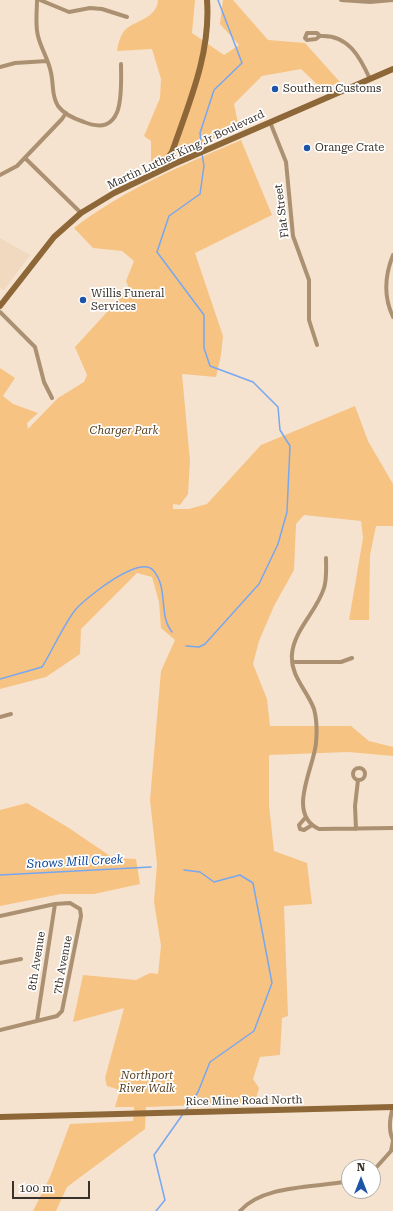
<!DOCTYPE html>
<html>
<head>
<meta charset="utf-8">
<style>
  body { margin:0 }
  #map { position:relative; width:393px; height:1211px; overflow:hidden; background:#f5e3cf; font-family:"Roboto Serif",serif }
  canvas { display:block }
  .north { position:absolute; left:341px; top:1159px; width:40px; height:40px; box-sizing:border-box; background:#fff; border:1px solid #b0adaa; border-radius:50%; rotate:0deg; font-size:11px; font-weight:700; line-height:16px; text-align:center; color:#39322a }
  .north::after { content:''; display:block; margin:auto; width:14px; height:18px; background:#1e54a6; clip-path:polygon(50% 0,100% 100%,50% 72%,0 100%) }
  .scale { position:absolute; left:12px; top:1181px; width:78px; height:18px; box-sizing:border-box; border:2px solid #39322a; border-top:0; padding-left:5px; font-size:12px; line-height:14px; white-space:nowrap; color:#39322a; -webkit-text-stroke:3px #fff; paint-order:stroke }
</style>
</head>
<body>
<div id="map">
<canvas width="393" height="1211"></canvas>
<div class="north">N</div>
<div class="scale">100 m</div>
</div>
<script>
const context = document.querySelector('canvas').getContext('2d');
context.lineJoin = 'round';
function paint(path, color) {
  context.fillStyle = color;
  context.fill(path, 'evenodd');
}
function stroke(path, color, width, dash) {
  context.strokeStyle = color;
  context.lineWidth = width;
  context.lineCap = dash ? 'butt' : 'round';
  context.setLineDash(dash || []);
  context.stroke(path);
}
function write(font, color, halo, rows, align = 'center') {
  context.font = font + ' "Roboto Serif",serif';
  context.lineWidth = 3.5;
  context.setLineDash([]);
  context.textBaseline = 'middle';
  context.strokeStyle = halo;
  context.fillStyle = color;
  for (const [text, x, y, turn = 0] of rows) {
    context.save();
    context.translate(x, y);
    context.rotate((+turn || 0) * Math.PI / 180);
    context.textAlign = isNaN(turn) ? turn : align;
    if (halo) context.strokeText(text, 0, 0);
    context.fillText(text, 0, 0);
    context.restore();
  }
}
const built = new Path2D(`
  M0,238L30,255L4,290L0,288Z`);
const green = new Path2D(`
  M158,0H195L192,33L224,55L239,45L220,24L223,0H233L268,40L305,43L340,82L322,89L301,69L262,76L234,104L239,128L151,163V141L144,136L160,98L161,79L152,49L117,51C118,44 120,36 125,30C133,21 157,19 158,0Z
  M241,140L272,215L195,253L223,336L221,355L216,377L182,374L190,461L188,494L180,505L173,504V509H189L207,504L261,445L355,406L368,441L393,484V526H376L370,555L369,620H349L363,538L361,521L304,515L296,524L294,570L274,606L259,641L253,664L267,699L270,726H351L369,741L393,747V756L348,752L269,755V805L274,851L307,863L312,904L284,906L288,1016L282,1018L280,1055L260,1057L253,1079L259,1088L255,1103L146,1107L145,1129L67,1187L56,1211H33L50,1177L70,1124L133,1121L134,1107H115L120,1090L107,1086L105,1078L124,1008L73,1022L83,975L136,980L150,973L158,974L161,946L154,902L157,864L150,800L161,671L175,640L161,628L159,602L152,577L137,573L81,629L80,654L46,677L0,689V368L15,378L3,396L13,404L38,413L27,423L28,429L58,398L84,382L87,375L75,347L129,288L126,281L134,261L122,251L93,248L74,228C125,189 183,165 241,140Z
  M27,803L69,828L113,858L136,859L140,884L94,894H61L0,906V810Z`);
const stream = new Path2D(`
  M202,150L200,133L214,90L242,63L218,0
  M186,646L199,647L205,644L259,584L278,544L287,512L290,446L280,430L278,407L253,382L210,366L204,348V315L157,252L169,216L200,194L204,166L202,154
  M0,679L42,667C52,651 65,622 76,609C87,597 139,555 153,570C169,588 158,615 172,632
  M184,870L200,872L214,882L240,875L253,883L272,983L254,1031L210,1062L198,1092L186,1110
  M0,875L151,867
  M156,1211L165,1200L154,1155L183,1114`);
const street = new Path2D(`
  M37,0C37,12 35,25 38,36C41,49 49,60 51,73C54,85 51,95 58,106C63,113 75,119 84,122C126,139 121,89 121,64
  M40,0L69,12L90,8L102,9L127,17
  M341,0L370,2L393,0
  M307,33H317L320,36L316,39L307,40L305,38Z
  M320,36C348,34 360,57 370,79
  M0,67L15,63L47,61
  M270,122L286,162L293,236L309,280V320L317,345
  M25,158L81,213
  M0,175L17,166L62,119L66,113
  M393,255C385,275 383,296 393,317
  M0,312L35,347L44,382L52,398
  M326,558C326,568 327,579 324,588C317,611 294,630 292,654C290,676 307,690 314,709C317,720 317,732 316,743C314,768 286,814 319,829L393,828
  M292,662H341L352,658
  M0,717L11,714
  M353 774a6 6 0 1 1 12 0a6 6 0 1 1-12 0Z
  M306,817L299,825L300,829L304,830L312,825
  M356,829L355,806L358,780
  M0,916L55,904L70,903L80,909L81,916L62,1011L57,1016L0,1030
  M0,963L21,959
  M37,1021L55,904
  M393,1107C390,1117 388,1130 393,1140
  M373,1171L391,1151L393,1141
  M240,1211C264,1184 316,1188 349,1181`);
const secondary = new Path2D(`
  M174,164L172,152C189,103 211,53 207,0
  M159,170L172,152
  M0,306L54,237L81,213L114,193L174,164L393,69
  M0,1117L393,1107`);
const markers = [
  [275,89,4,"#1e54a6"],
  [307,148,4,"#1e54a6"],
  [83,300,4,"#1e54a6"]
];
const poiNames = [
  ["Southern Customs",283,89],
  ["Orange Crate",315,148],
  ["Willis Funeral",91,294],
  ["Services",91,307]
];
const streetNames = [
  ["Martin Luther King Jr Boulevard",186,150,-25],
  ["Flat Street",282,211,-97],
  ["8th Avenue",37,961,-81],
  ["7th Avenue",63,965,-79],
  ["Rice Mine Road North",244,1101,-1]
];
const parkNames = [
  ["Charger Park",124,431],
  ["Northport",147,1076],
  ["River Walk",147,1089]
];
const waterNames = [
  ["Snows Mill Creek",75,862,-3]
];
paint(built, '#f0d9bf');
paint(green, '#f7c383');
stroke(stream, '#77a7f0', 1.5);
stroke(street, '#ab9172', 4);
stroke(secondary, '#8d6737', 6);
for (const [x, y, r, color] of markers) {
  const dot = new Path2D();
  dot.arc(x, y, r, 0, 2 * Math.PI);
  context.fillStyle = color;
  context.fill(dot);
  stroke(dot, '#fff', 1.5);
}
write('11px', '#39322a', '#fff', poiNames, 'left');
write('11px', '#39322a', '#fff', streetNames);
write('italic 11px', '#563d1c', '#fff', parkNames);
write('italic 12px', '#084599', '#fff', waterNames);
</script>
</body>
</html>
